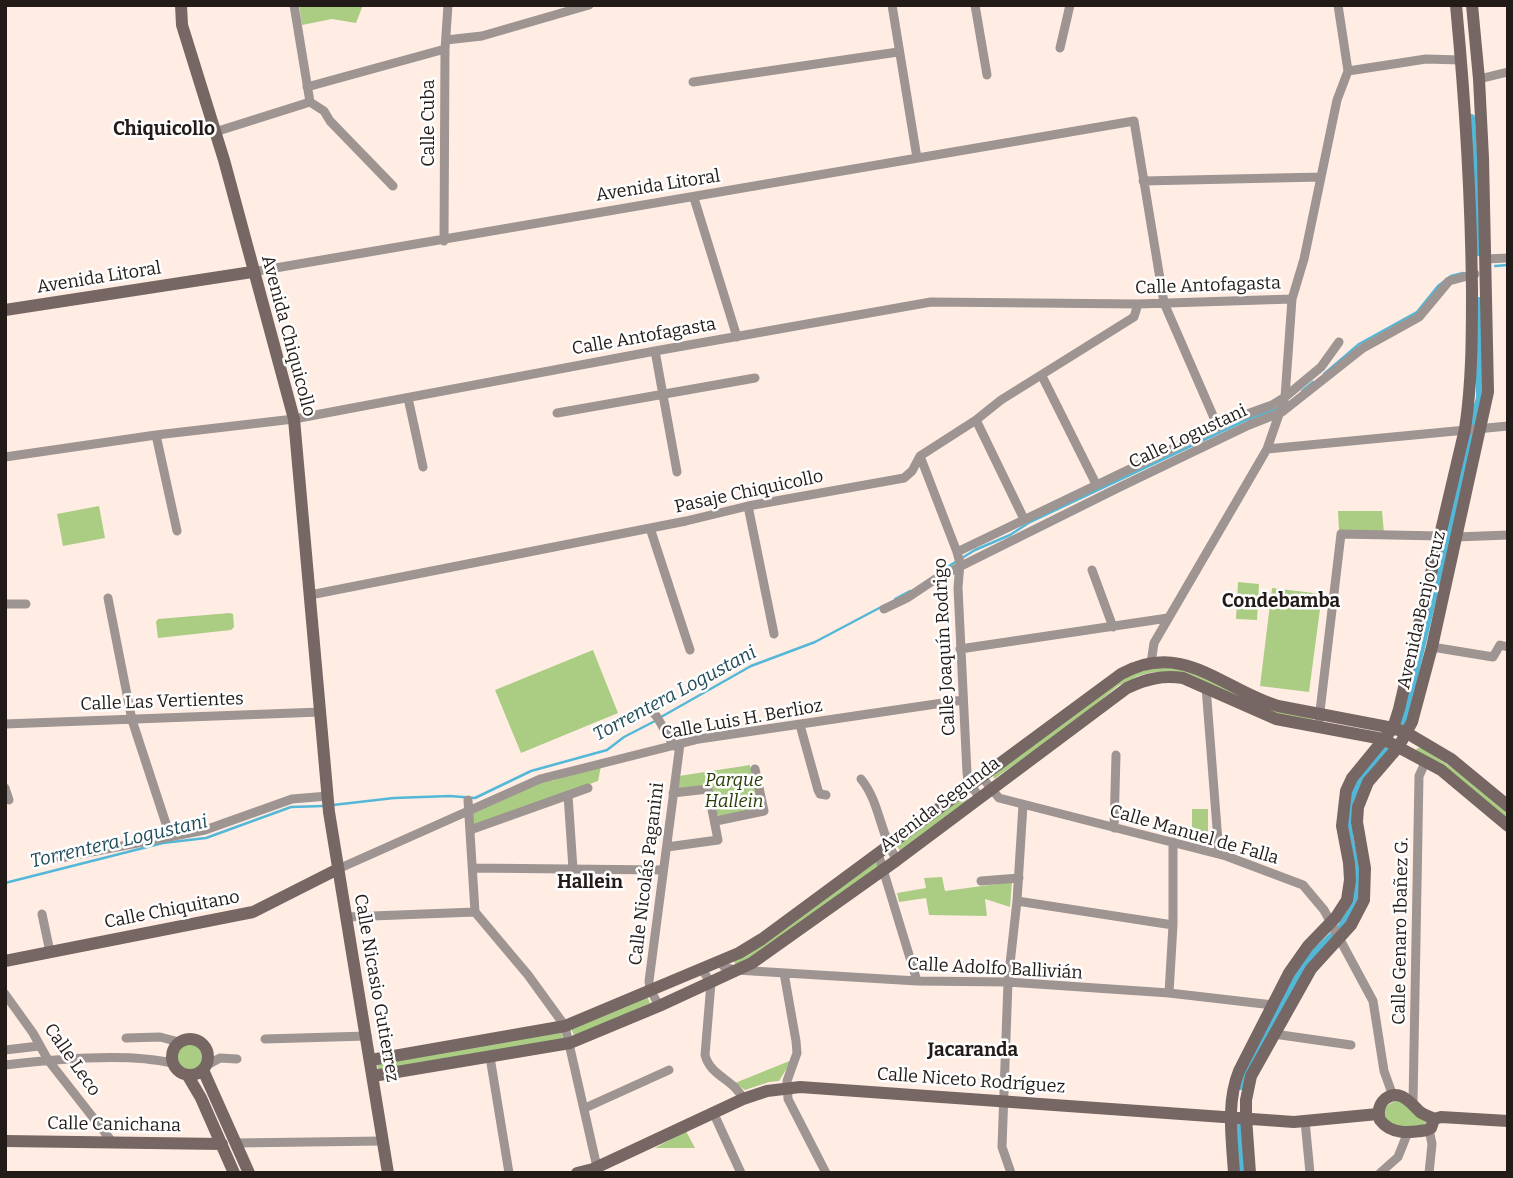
<!DOCTYPE html>
<html>
<head>
<meta charset="utf-8">
<style>
  body { margin:0 }
  #map { position:relative; width:1513px; height:1178px; overflow:hidden; background:#ffede4; font-family:Bitter,serif }
  canvas { display:block }
  .frame { position:absolute; inset:0; border:7px solid #231b17; pointer-events:none }
</style>
</head>
<body>
<div id="map">
<canvas width="1513" height="1178"></canvas>
<div class="frame"></div>
</div>
<script>
const context = document.querySelector('canvas').getContext('2d');
context.lineJoin = 'round';
function paint(path, color) {
  context.fillStyle = color;
  context.fill(path, 'evenodd');
}
function stroke(path, color, width, dash) {
  context.strokeStyle = color;
  context.lineWidth = width;
  context.lineCap = dash ? 'butt' : 'round';
  context.setLineDash(dash || []);
  context.stroke(path);
}
function write(font, color, halo, rows, align = 'center') {
  context.font = font + ' Bitter,serif';
  context.lineWidth = 5;
  context.setLineDash([]);
  context.textBaseline = 'middle';
  context.strokeStyle = halo;
  context.fillStyle = color;
  for (const [text, x, y, turn = 0] of rows) {
    context.save();
    context.translate(x, y);
    context.rotate((+turn || 0) * Math.PI / 180);
    context.textAlign = isNaN(turn) ? turn : align;
    if (halo) context.strokeText(text, 0, 0);
    context.fillText(text, 0, 0);
    context.restore();
  }
}
const green = new Path2D(`
  M299,5H363L356,23L332,19L302,25Z
  M99,506L105,538L63,546L57,514Z
  M1338,511H1382L1384,533L1339,530Z
  M1238,582L1259,584L1257,620L1236,619Z
  M1272,588L1322,594L1309,692L1260,686Z
  M230,613L233,614L234,627L231,630L158,638L156,622L158,619Z
  M593,650L618,713L521,753L495,690Z
  M1156,668H1178L1314,717L1313,721L1272,713L1177,672H1153L1138,676L1118,686L1067,728L994,779L993,775L1119,681L1132,674Z
  M1421,747L1469,779L1508,812V821L1417,751L1416,749Z
  M750,765L759,805L755,810L720,817L717,814L711,789H678L679,776Z
  M601,766L598,781L476,825L473,824L471,814L537,783L555,780L558,777Z
  M965,796L969,800L900,851L897,846Z
  M1192,809H1208V837H1192Z
  M877,860L879,866L752,958L736,966L733,959Z
  M942,877L945,891L1012,882L1010,907L985,899L987,916L929,915L926,898L899,902L897,893L926,888L924,878Z
  M647,996L650,1003L575,1037L571,1029Z
  M562,1032L563,1040L378,1071L377,1064Z
  M175 1057a15 15 0 1 1 30 0a15 15 0 1 1-30 0Z
  M792,1060L779,1081L769,1082L745,1090L735,1083Z
  M1395,1101H1402L1428,1124L1404,1128L1386,1121L1384,1107Z
  M686,1131L695,1148H655Z`);
const stream = new Path2D(`
  M1495,266L1508,265
  M1324,374L1359,344L1417,312L1438,286L1451,276L1463,273
  M1302,391L1313,382
  M936,574L975,550L1010,535L1030,522L1246,420L1276,409
  M895,599L910,591
  M661,717L751,666L815,642L883,606
  M333,805L394,798L450,796L475,798L531,771L607,750L624,737L655,721
  M5,883L163,843L206,838L291,807L323,806`);
const canal = new Path2D(`
  M1471,118L1479,252
  M1473,423L1480,398V301
  M1403,724L1471,435
  M1240,1086L1296,977L1315,953L1340,929L1351,912L1359,884L1349,835L1350,800L1359,782L1385,751
  M1237,1116L1242,1173`);
const street = new Path2D(`
  M294,5L310,102L324,111L330,121L393,186
  M892,5L917,158
  M975,5L987,75
  M446,40L482,36L589,5
  M1060,48L1070,5
  M1348,71L1426,59L1461,60
  M1479,79L1508,72
  M693,82L898,52
  M307,87L445,49
  M215,132L310,102
  M1143,181L1321,177
  M694,198L737,337
  M444,241L445,49L448,5
  M1486,259L1508,258
  M252,272L1134,121L1164,303L1218,427
  M655,351L677,472
  M1042,376L1096,484
  M408,398L423,467
  M557,413L755,378
  M976,420L1024,519
  M156,435L177,531
  M1267,449L1508,426
  M920,456L957,552L960,563L958,588L967,773L968,780L979,797
  M5,457L156,435L294,419L655,351L931,302L1138,304L1292,299
  M748,506L774,634
  M650,528L690,650
  M1456,537L1508,535
  M957,552L1236,418L1272,405L1285,397L1321,367L1339,342
  M1092,570L1113,627
  M310,595L686,521L748,506L904,478L912,471L920,456L976,420L1001,400L1134,317L1138,304
  M108,598L132,720L170,836
  M5,604H26
  M884,609L907,598L937,578L1122,486L1249,425L1282,412L1363,348L1419,317L1449,281L1475,274
  M1432,647L1493,657L1500,645L1508,647
  M960,649L1168,618
  M1151,663L1154,643L1267,449L1285,397L1292,299L1304,259L1337,100L1348,71L1338,5
  M1206,687L1219,854
  M628,718L649,708L657,717L674,746
  M5,724L320,712
  M800,725L818,790L820,794L826,795
  M1318,728L1341,534L1441,536
  M981,776L999,798L1226,856L1303,885L1324,910L1373,1001L1384,1071L1393,1096
  M861,779C880,802 880,835 897,860
  M5,788L9,800
  M568,795L573,869
  M468,800L475,912L528,975L565,1026L597,1167
  M716,821L764,811L755,769
  M1114,828L1116,755
  M470,830L588,788
  M667,847L718,840L708,789L673,793
  M878,853L917,981
  M60,858L205,830L292,799L328,796
  M473,868L663,870
  M338,869L540,779L699,739L963,700
  M981,881L1019,878
  M1017,901L1173,925
  M42,914L50,952
  M347,917L475,912
  M720,960L724,967L736,970L917,981L1008,982L1169,993L1273,1005
  M701,968L711,983L705,1055C710,1076 735,1080 743,1099
  M784,973L796,1041L797,1053L787,1081L788,1099L826,1173
  M1169,993L1173,925V842
  M5,994L33,1033L48,1060L113,1143
  M659,1006L650,989L649,981L680,744
  M1274,1034L1351,1045
  M126,1038L160,1037L179,1042
  M265,1039L367,1036
  M5,1050L39,1046
  M490,1057L509,1173
  M5,1065C54,1059 125,1052 172,1063
  M207,1065L220,1058L237,1059
  M1413,1103L1419,776L1426,761
  M585,1108L669,1070
  M713,1112L741,1173
  M1305,1121L1310,1173
  M1429,1129L1432,1144L1429,1173
  M236,1143L383,1141
  M1011,1173L1002,1147L1008,982L1017,901L1023,805
  M1380,1173L1398,1157L1408,1132`);
const secondary = new Path2D(`
  M181,5L182,25L224,160L294,419L329,812L388,1173
  M5,310L252,272
  M5,961L253,912L338,869
  M172 1057a18 18 0 1 1 36 0a18 18 0 1 1-36 0Z
  M371,1060L565,1026L739,953L762,939L1121,674C1183,640 1222,689 1278,706L1393,728L1407,733L1451,759L1508,806
  M203,1070L249,1173
  M188,1076L201,1098L234,1173
  M373,1076L570,1043L659,1006L752,963L897,860L1127,688C1146,679 1162,675 1183,678L1276,719L1383,739L1441,770L1508,826
  M1434,1119L1431,1128L1427,1130C1410,1133 1391,1135 1380,1120C1378,1113 1378,1105 1385,1099C1399,1088 1410,1102 1419,1111C1423,1115 1429,1116 1434,1119L1441,1117L1508,1121
  M5,1141L222,1144
  M577,1173L593,1169L743,1099L767,1091L800,1087L1294,1122L1378,1114
  M1234,1173C1232,1139 1226,1103 1239,1071L1289,973L1308,946L1336,917L1347,900L1350,880L1349,863L1342,826L1346,791L1352,778L1393,728L1399,709L1465,429C1472,382 1472,337 1472,290C1471,194 1465,100 1456,5
  M1250,1173L1246,1118V1100L1251,1076L1311,969L1351,925L1364,900L1365,868L1357,822L1358,807L1368,782L1399,746L1412,722L1432,647L1488,392L1483,158L1479,79L1472,5`);
const streetNames = [
  ["Calle Cuba",429,123,-90],
  ["Avenida Litoral",658,186,-9],
  ["Avenida Litoral",99,278,-9],
  ["Calle Antofagasta",1208,286,-2],
  ["Avenida Chiquicollo",288,336,75],
  ["Calle Antofagasta",644,337,-10],
  ["Calle Logustani",1188,437,-25],
  ["Pasaje Chiquicollo",749,492,-12],
  ["Avenida Benjo Cruz",1422,610,-77],
  ["Calle Joaquín Rodrigo",945,647,-93],
  ["Calle Las Vertientes",162,702,-2],
  ["Calle Luis H. Berlioz",742,720,-10],
  ["Avenida Segunda",940,805,-37],
  ["Calle Manuel de Falla",1194,835,16],
  ["Calle Nicolás Paganini",647,874,-83],
  ["Calle Chiquitano",172,910,-11],
  ["Calle Genaro Ibañez G.",1401,931,-89],
  ["Calle Adolfo Ballivián",995,969,3],
  ["Calle Nicasio Gutierrez",376,988,80],
  ["Calle Leco",72,1060,55],
  ["Calle Niceto Rodríguez",971,1081,4],
  ["Calle Canichana",114,1125,1]
];
const parkNames = [
  ["Parque",734,781],
  ["Hallein",734,802]
];
const neighbourhoodNames = [
  ["Chiquicollo",164,130],
  ["Condebamba",1281,602],
  ["Hallein",590,883],
  ["Jacaranda",973,1051]
];
const waterNames = [
  ["Torrentera Logustani",675,694,-28],
  ["Torrentera Logustani",119,842,-13]
];
paint(green, '#abcc83');
stroke(stream, '#53b8d7', 2.5);
stroke(canal, '#53b8d7', 8);
stroke(street, '#9e9491', 9);
stroke(secondary, '#766764', 12);
write('18px', '#231b17', '#fefefe', streetNames);
write('italic 18px', '#293d07', '#fefefe', parkNames);
write('bold 19px', '#231b17', '#fefefe', neighbourhoodNames);
write('italic 19px', '#214d5b', '#fefefe', waterNames);
</script>
</body>
</html>
